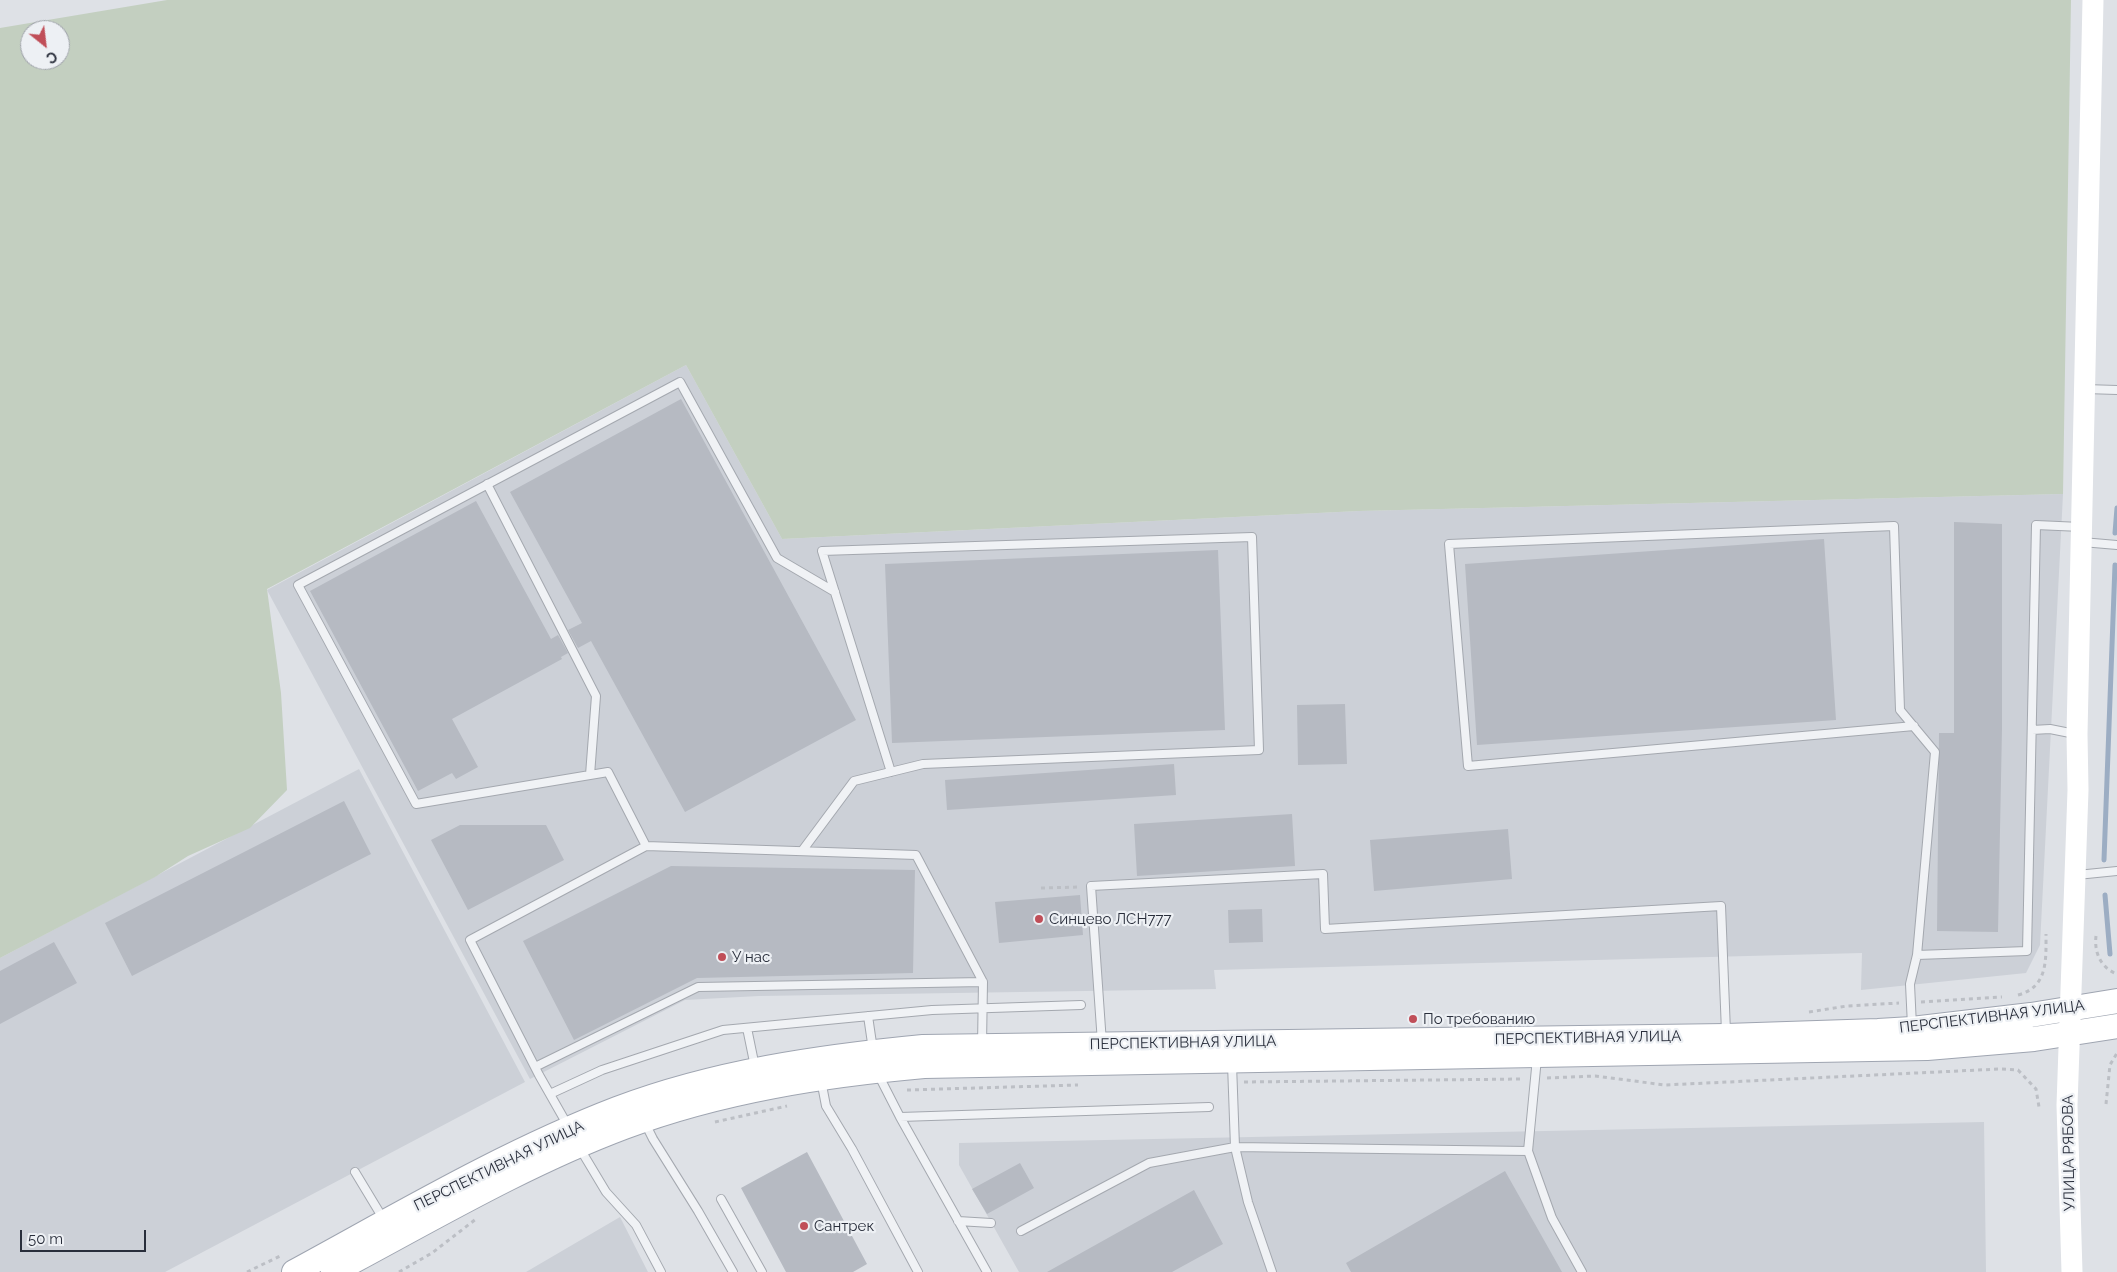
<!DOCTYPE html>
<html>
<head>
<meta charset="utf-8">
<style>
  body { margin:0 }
  #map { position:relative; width:2117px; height:1272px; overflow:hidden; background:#dee1e6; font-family:Raleway,sans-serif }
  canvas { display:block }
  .north { position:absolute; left:20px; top:20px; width:50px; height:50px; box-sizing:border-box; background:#edf0f4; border:1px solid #9fa2aa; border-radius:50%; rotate:151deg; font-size:14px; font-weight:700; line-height:20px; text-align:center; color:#292e3b }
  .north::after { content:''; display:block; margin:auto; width:18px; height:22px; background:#c04e58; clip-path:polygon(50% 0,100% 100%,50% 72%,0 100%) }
  .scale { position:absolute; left:20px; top:1230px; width:126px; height:22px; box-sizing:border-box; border:2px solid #292e3b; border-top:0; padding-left:6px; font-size:15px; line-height:18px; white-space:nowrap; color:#292e3b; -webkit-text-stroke:4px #edf0f4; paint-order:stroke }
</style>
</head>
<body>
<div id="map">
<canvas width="2117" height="1272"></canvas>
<div class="north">С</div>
<div class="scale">50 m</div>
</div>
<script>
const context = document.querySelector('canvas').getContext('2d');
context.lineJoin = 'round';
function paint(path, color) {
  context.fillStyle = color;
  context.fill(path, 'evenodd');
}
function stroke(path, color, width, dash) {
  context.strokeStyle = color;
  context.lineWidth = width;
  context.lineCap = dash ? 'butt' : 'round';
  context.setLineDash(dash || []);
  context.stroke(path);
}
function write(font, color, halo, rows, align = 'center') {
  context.font = font + ' Raleway,sans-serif';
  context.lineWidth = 4.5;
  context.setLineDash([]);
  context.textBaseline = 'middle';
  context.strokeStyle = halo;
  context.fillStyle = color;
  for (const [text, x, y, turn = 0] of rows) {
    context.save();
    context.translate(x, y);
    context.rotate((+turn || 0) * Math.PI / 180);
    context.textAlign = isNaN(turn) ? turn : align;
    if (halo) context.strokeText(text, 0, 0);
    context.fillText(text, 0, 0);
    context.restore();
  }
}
const built = new Path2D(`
  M686,365L782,539L1359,511L2063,494L2040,945L2026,973L1861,990L1862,953L1214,970L1216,989L759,996L685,1000L530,1079L267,590Z
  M359,769L525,1082L165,1272H0V958Z
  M1984,1122L1986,1272H1019L959,1165V1143Z
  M620,1217L648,1272H526Z`);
const green = new Path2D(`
  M167,0H2071L2063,494L1359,511L782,539L686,365L267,589L281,693L287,790L250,828L188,856L155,877L0,958V28ZM30,30H60V60H30Z`);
const stream = new Path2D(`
  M2115,533L2117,508
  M2104,860L2115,565
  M2105,895L2110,954`);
const building = new Path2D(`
  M681,399L856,720L685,812L591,641L578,648L568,630L582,623L510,492Z
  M476,501L551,639L558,635L568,653L561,657L562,659L452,719L478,767L456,779L452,773L418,791L310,591Z
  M1954,522L2002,524V728L1998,932L1937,931L1939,733H1954Z
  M1824,539L1836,720L1477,745L1465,564Z
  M1218,550L1225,730L892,743L885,564Z
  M1345,704L1347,764L1298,765L1297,705Z
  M1174,764L1176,795L947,810L945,780Z
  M344,801L371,854L132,976L105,923Z
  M1292,814L1295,866L1137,876L1134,824Z
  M460,825H546L564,860L468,910L431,840Z
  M1508,829L1512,879L1374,891L1370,840Z
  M671,866L915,870L913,973L697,978L574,1040L523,941Z
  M1080,895L1083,935L999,943L995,902Z
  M1262,909L1263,942L1229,943L1228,910Z
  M54,942L77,983L0,1024V971Z
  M807,1152L867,1264L853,1272H786L741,1188Z
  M1020,1163L1034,1188L987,1214L972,1189Z
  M1505,1171L1562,1272H1351L1346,1263Z
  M1194,1190L1223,1244L1172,1272H1047Z`);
const path = new Path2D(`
  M1041,888L1080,887
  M2096,936C2094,953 2101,968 2117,974
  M2018,995C2048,987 2046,960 2046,934
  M1921,1002L2002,997
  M1809,1012L1847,1006L1899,1003
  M1547,1078L1595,1076L1665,1085L2000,1069L2018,1070L2036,1089L2039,1107
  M1244,1082L1523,1079
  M907,1090L1078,1085
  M2106,1104L2110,1065L2117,1053
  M715,1122L787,1106
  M247,1272L280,1256
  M399,1272L432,1253L476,1219`);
const lane = new Path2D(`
  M2085,389L2117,390
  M487,484L596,696L590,775
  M2082,542L2117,545
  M1914,726L1468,766L1449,544L1894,526L1900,710L1935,752L1917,955
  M2032,730L2050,729L2075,734
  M646,846L608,772L416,804L298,585L680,382L777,558L835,592
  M802,851L854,781L923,764L1259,750L1252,537L822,551L891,772
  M2077,875L2117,871
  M868,1016L873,1050
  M1912,1026L1910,984L1917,955L2027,951L2036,525L2081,527
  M747,1028L755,1067
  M1102,1043L1091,886L1323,874L1325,929L1721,906L1726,1032
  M982,1045L983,982
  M1537,1058L1528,1151L1552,1218L1582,1272
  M1232,1064L1235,1147L1248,1202L1272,1272
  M535,1067L698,987L983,982L916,855L646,846L470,940L539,1075L568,1126
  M878,1074L900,1117L1209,1107
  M821,1080L826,1106L852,1149L918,1272
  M550,1094L602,1070L723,1030L932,1010L1081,1005
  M900,1117L987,1272
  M645,1123L653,1139L698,1211L733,1272
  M579,1147L606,1192L636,1225L661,1272
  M355,1172L384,1220
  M721,1199L762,1272
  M958,1221L991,1223
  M1021,1231L1149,1163L1235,1147L1528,1151`);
const secondary = new Path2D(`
  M2072,1272L2067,1105L2078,790L2077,734L2093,0`);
const primary = new Path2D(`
  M294,1272C399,1215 505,1152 617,1109C715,1072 819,1057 923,1047L1726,1036L1878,1031L1912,1029L2031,1015L2117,1001
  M333,1272C429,1221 523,1165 624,1127C720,1091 823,1075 924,1066L1927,1048L2034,1039L2117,1026`);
const markers = [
  [1039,919,5,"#c04e58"],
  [722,957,5,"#c04e58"],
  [1413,1019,5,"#c04e58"],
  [804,1226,5,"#c04e58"]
];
const poiNames = [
  ["Синцево ЛСН777",1049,919],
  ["У нас",732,957],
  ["По требованию",1423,1019],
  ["Сантрек",814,1226]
];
const streetNames = [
  ["ПЕРСПЕКТИВНАЯ УЛИЦА",1992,1017,-7],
  ["ПЕРСПЕКТИВНАЯ УЛИЦА",1588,1038,-1],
  ["ПЕРСПЕКТИВНАЯ УЛИЦА",1183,1043,-1],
  ["УЛИЦА РЯБОВА",2069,1153,-91],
  ["ПЕРСПЕКТИВНАЯ УЛИЦА",499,1166,-26]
];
paint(built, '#ccd0d7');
paint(green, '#c3cfc0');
stroke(stream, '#9cadc3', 5);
paint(building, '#b6bac2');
stroke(lane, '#a4a8af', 10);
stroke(primary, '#9fa5b1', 26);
stroke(path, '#bcbfc5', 3, [4, 4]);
stroke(lane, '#f0f2f5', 8);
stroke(secondary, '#fff', 21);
stroke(primary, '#fff', 24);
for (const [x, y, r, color] of markers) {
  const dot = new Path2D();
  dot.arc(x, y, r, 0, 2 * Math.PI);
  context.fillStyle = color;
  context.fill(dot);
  stroke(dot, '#edf0f4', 2);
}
write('15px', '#292e3b', '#edf0f4', poiNames, 'left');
write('15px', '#292e3b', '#edf0f4', streetNames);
</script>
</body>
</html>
